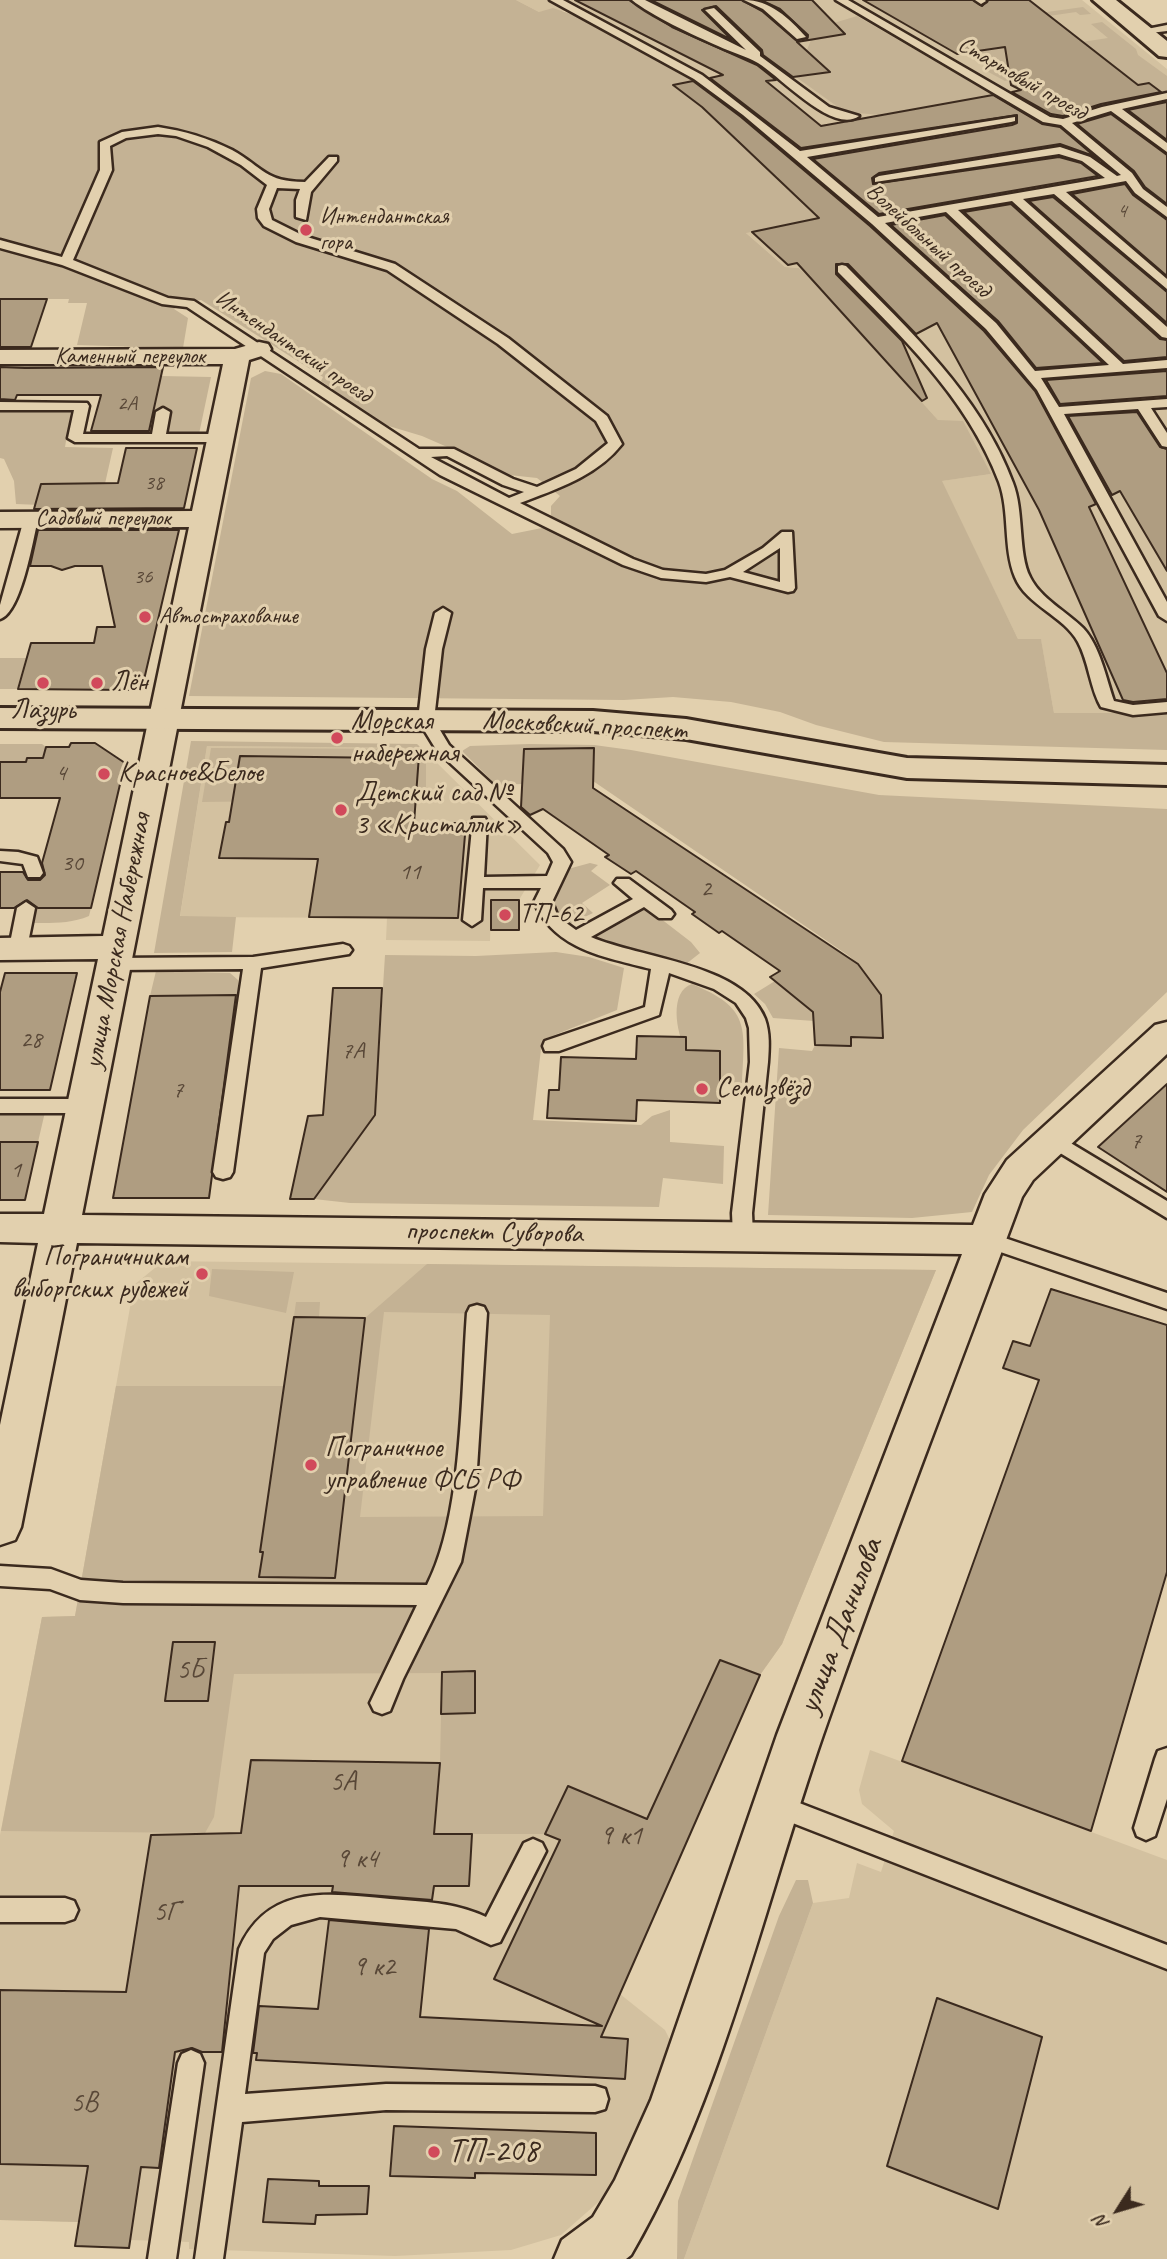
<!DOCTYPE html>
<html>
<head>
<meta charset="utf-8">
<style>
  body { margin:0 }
  #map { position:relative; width:1167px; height:2259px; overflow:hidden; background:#e2d0ae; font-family:Caveat,sans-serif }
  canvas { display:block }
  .north { position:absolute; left:1083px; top:2175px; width:70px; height:70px; -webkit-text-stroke:5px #e2d0ae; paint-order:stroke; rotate:233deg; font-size:19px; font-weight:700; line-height:28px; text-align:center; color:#3b2a1e }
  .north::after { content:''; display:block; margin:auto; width:24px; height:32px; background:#3b2a1e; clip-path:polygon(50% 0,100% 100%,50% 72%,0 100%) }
</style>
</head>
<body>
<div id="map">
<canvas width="1167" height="2259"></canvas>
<div class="north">N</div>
</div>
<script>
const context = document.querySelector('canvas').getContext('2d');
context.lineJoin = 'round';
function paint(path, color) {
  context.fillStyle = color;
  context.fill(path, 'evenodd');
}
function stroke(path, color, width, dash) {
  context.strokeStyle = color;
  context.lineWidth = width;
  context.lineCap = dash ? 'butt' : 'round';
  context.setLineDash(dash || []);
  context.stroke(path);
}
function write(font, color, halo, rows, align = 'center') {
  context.font = font + ' Caveat,sans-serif';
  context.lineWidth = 6;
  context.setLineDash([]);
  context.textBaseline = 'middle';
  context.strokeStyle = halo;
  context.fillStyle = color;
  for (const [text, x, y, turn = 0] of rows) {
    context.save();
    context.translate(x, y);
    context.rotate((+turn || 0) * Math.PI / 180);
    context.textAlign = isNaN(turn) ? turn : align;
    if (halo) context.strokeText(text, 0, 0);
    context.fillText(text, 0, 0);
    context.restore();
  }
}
const built = new Path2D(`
  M516,0H1082L1167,69V713H1054L1041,640L1018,639L941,481L991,474L938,420L810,278L799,268L785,267L745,232L818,219L715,116L673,85L692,81L581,18L565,11L539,12Z
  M207,746L415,748L429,755L540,865L519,900H491L490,941L386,940L387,918L180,917Z
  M157,1261L936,1270L782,1644L760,1675L620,1994L665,2030L672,2044L650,2127L603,2198L561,2235L511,2250L395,2256L189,2249V2242L165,2241L130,2240L128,2248L75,2246L78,2222L0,2220V1835L42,1617L75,1616L134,1285L156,1267Z
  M870,1750L1167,1860V2259H684L813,1903L849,1898L857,1863L881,1872L894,1831L862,1804L859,1790Z`);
const green = new Path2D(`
  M0,0H516L539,12L553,8L582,18L693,81L721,125L819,218L746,233L785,267L799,268L810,278L938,420L963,421L991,474L942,481L1018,639H1041L1054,713H1167V750L884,742L816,725L780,712L731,702L673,697L624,700L189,696L251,378L265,371L281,374L432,479L457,491L512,534L542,528L551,515V506L560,496L537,478L500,474L477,460L422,436L382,424L321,381L323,377L201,300L184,303L174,309L188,318L183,348H174L77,345L87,303H68L69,299H0V247L67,267L77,263L71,258L0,238Z
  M883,0L972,20L1018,59L1004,18L1083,7L1091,14L1080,15L1076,12L1035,18L1082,42L1108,38L1091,24L1102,22L1136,49L1138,55L1167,76V91L1161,92L1149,83L1135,86L1041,72L1005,81L983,69L997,65Z
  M857,16L993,95L881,115L845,112L796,77L811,40L844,34L834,23Z
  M161,376L211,377L199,434H172L167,432L171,412H153Z
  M0,411H71L65,447L113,448L102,497L40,505L16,504L14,481L4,459L0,458Z
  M0,658H26L17,689H0Z
  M191,741L417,744L429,755L415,748L207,746L180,916L236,917L232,952L154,953Z
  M0,744H42L46,747L43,758H28L26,762H0Z
  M529,744L594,745L631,750L879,795L1167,809V992L1023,1130L989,1175L972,1212L912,1218L768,1215L779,1048L812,1051L815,1045L851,1046V1037L877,990L858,964L849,956L593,781L594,748L525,749L522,784L496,785L462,751L470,746Z
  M211,748L413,749L426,760V795L358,796L356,800L202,802Z
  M590,863L598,865L591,871L610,885L582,903L593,913L568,925L559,920L553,899L568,869Z
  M643,905L691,942L700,953L686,964L590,937Z
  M34,908H91L89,916C70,924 51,923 31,923Z
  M556,952L589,957L624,968L617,1010L542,1040L533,1120L641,1125L652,1116L670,1110V1142L724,1146L723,1184L663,1178L659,1207L350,1203L314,1199L375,1115L385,955L476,956Z
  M156,971L230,973L238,980V995L150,996Z
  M775,981L803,1003L813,997L814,1021L773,1018L765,1004L754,994Z
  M692,984C750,1008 745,1026 742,1083L720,1081V1051L686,1050C676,1033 669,991 692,984Z
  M0,1112H45L38,1142H0Z
  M427,1264L936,1270L782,1644L760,1675L720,1660L647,1819L569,1787L545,1834H280L440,1763L442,1673L234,1674L214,1817L205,1833L1,1831L42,1617L75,1616L116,1386H284L296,1302H320L319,1317L365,1318ZM384,1312L550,1315L543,1516L360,1517Z
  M212,1269L294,1272L286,1313L209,1296Z
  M796,1880H808L813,1903L684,2259H677L678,2201L779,1916Z
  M0,2164L88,2166L79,2222L0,2220Z`);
const building = new Path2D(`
  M575,0H629L672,27L757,65L776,80L766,81L821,126L993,95L1042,124L1060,127L1099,160L1091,155L1060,144L879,173L872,178L873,184L1059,157L1081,163L1098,176L879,214L813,159L1012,125L1017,123V115L801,148L710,78L723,75Z
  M651,0H742L762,11L798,42L807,40L808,35L780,9L761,0H812L845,34L797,42L830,72L793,77L763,55L762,50L716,6L702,10L732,40Z
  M863,0H973L982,6L988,0H1029L1138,85L1149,83L1161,92L1101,104L1063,116L1051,114L1012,92L1021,90L1011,85L1005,47L957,54Z
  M693,81L741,117L870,226L984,331L1035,391L1096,504L1089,507L1167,673V699L1133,702L1123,700L1039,510L937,323L916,334L848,264H836V274L902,341L927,398L922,401L797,263L788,265L752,232L819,218L702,107L673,85Z
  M1167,102V140L1128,110Z
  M1111,114L1167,155V204L1145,187L1134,171L1077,124Z
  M1125,184L1133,195L1167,220V276L1072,194Z
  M1053,197L1167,292V323L1029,201Z
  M1011,204L1160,339L1167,340V357L1124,361L964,212Z
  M945,215L1103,363L1036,368L998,321L891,225Z
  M0,299H47L31,347H0Z
  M0,367L25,368L163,367L149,431H91L101,395H17L15,400L0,399Z
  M1167,371V396L1060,404L1046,380Z
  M1137,412L1160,447L1167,449V571L1120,491L1112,495L1068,416Z
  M126,448H197L184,508L34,509L41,484L118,483Z
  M38,530H179L143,684L130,690L18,689L31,643H94L97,627H115L102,566H75L62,570L51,566H30Z
  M71,743H95L125,763L91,908H38L27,900L14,908H0V872H23L28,880H40L45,875L42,863L60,798H0V762H26L27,758H43L46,747H69Z
  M594,748L593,788L858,964L881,995L883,1038L851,1037V1046L815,1045L813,1012L770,977L780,971L722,931L719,933L692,914L695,912L636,871L631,874L605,857L609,855L543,809L530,815L521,807L524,749Z
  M390,755H419L414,823H466L458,918L309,917L318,859L219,858L226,822H229L240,756L390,758Z
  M491,900H519V930H491Z
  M5,973H77L50,1090H0V992Z
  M333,988H382L375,1115L314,1199H290L308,1116L323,1115Z
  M236,995L209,1198H113L150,996Z
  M637,1036L686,1037V1050L720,1051V1103L637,1100L636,1121L547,1118L549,1090H559L561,1057L636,1059Z
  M1167,1084V1192L1098,1147Z
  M0,1142H38L25,1200H0Z
  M1051,1289L1167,1325V1572L1091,1831L902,1761L1039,1380L1003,1368L1013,1341L1030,1346Z
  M294,1317L365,1318L335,1578L259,1577L263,1552H260Z
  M173,1642H215L208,1701H165Z
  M720,1660L760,1675L601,2037L628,2039L625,2079L256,2060L257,2053H253L259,2006L318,2009L329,1920L429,1929L420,2017L602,2026L494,1979L560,1840L545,1834L568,1786L647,1819Z
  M475,1671V1713L441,1714L442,1672Z
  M251,1760L440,1763L434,1834H472L469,1886H434L432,1900L332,1892L333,1886H239L222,2052H202L192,2048L175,2052L159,2168L141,2167L129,2248L75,2246L88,2166L0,2164V1990L126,1992L151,1835L241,1833Z
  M937,1998L1042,2037L998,2209L887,2166Z
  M394,2126L596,2133V2175L475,2173V2178L390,2176Z
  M268,2179L319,2181V2186H369L367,2214L316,2215L315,2224L263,2222Z`);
const lane = new Path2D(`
  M550,0H563L702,75L800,151L1015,117V121L1011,122L807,157L878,217L1105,178L1082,161L1059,154L875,182V178L879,176L1060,147L1090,157L1117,176L1121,175L1061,125L1043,122L836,0H848L1050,117L1063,119L1102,107L1167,93V99L1122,109L1167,143V152L1111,111L1072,123L1132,173L1143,189L1167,207V217L1135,193L1126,181L1066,192L1167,279V289L1054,194L1023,199L1167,327V338L1162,337L1012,201L958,210L1123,364L1167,360V368L1041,378L1059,407L1167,399V407L1151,408L1167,433V447L1162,446L1138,409L1064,414L1167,602V621L1159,616L1037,390L986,329L872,224L743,115L694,79ZM946,212L1109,365L1035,371L996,323L885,223Z
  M632,0H645L746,50L705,10L714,8L760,52V56L829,107L859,116C833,135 780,76 758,63C746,56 731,52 718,46C695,36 650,15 632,0Z
  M744,0C770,0 789,18 806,37L797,39L763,9Z
  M975,0H985L986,1L981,4Z
  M1167,25V31L1142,34L1137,31Z
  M158,127C185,131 208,138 232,150C264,168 265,182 305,182L329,157H337V161L311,192L306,220L296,217V200L300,189L277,188L269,209L272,220L304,236L395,264L508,338L607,416L622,444C597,476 557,489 520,503L633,559L663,570L706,574L725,570L763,548L782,532H792L795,588L793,591L788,592L730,577L706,582L661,578L623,565L440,475L187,307L162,304L62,265L0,248V240L62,257L100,170V142L122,132ZM158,134L176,136L208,147L241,165L267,185L257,209L258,218L264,226L296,242L387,270L498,344L596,421L608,443L576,469L537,487L513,479L454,449H419L194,301L168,298L73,260L112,170L110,146L126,138ZM447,456L503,485L524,492L509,498L431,457ZM780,548V582L743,572Z
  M842,265L846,266C910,331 981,396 1013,483C1024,511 1018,554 1030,577C1040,598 1067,612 1083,628C1100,646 1106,678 1114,701L1133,705L1167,702V712L1133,715L1101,707C1090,688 1089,662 1078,642C1064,616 1026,605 1015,577C1003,548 1010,512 999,482C967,397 900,335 838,272V266Z
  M0,402L87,403L89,406L83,434H152L156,412L163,408L170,412L166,434H221L228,438L221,442H75L68,438L74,410H0Z
  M31,515L38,519C33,540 21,613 0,619V605L24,519Z
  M443,608L451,613L442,649L434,720L449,745L563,849L571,862L552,902L558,917L576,930L633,899L614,883L617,879H629L671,910L674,914L671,918H659L644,907L591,937C639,958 744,964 765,1019C770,1033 769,1048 768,1062L752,1213L753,1236L750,1241L743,1244L736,1241L733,1236L732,1213L750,1062L749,1028L746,1018L736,1003L714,989L669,973L659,1015L559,1051H545L543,1046L545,1041L645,1007L651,969C605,957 555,950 534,902L541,888H483L481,920L472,926L463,920L473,818H485L487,822L484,877L547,876L553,862L548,853L437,751L418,720L426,649L435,613Z
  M0,851L18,852L37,857L43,873L40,877H28L23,864L0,861Z
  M26,902L35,908L27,948L18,954L9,948L17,908Z
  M343,944L349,946L352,950L349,954L261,968L233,1172L230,1177L223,1179L216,1177L213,1172L243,969L113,970L104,964L113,958L253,957Z
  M0,1099H85L92,1101L95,1106L92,1111L85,1113H0Z
  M1054,1133L1167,1201V1218L1047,1145L1044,1140L1047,1135Z
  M987,1232L1167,1293V1309L980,1245L977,1240L980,1235Z
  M477,1305L484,1307L487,1313L476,1484L461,1562L403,1679L390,1711L382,1714L374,1711L370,1703L417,1605L123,1603L80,1600L50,1589L0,1586V1566L51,1569L81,1580L123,1583L427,1585C463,1515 461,1393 467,1313L470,1307Z
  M1167,1748V1799L1155,1836L1146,1840L1137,1836L1134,1828L1155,1759L1158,1751Z
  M776,1794L1167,1945V1969L767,1813L764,1805L767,1797Z
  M533,1839L542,1843L546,1851L500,1942L491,1945L456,1929L320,1917L291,1925L273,1939L264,1953L245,2094L386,2084L595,2086L605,2089L608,2099L605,2109L595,2112L386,2110L242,2122L223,2259H195L239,1949C268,1882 331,1894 390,1899C425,1902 453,1902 486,1917L524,1843Z
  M0,1898H65L74,1901L78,1910L74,1919L65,1922H0Z
  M191,2050L200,2054L204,2063L176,2259H148L178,2063L182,2054Z`);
const street = new Path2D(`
  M259,342L268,344L271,349L268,354L249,360L82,1215L973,1225L985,1194L1007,1160L1155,1025L1167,1022V1054L1033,1180L1022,1197C956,1376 886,1554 823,1735C764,1905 722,2099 631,2255L626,2259H554L562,2240L593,2217L615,2180L651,2100L777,1735L962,1254L77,1243L21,1527L15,1540L0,1545V1425L38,1243L0,1242V1214H44L98,959L0,960V938L103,936L189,527L0,528V512L192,511L223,364H0V350L235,349Z`);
const secondary = new Path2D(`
  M1093,0H1116L1167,41V57L1159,56Z
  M0,708L593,711L686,719L907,758L1167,765V785L907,778L686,739L593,731L0,728Z`);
const markers = [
  [306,230,7,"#d1495b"],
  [145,617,7,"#d1495b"],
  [43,683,7,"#d1495b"],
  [97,683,7,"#d1495b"],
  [337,738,7,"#d1495b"],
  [104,774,7,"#d1495b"],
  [341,810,7,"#d1495b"],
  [505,915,7,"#d1495b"],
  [702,1089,7,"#d1495b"],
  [202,1274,7,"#d1495b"],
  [311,1465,7,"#d1495b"],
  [434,2152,7,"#d1495b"]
];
const farNumbernames = [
  ["4",1122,211],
  ["2А",127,404],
  ["38",154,483],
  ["36",143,577]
];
const farStreetnames = [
  ["Стартовый проезд",1022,79,30],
  ["Волейбольный проезд",928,241,42],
  ["Интендантский проезд",293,347,34],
  ["Каменный переулок",130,357],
  ["Садовый переулок",103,519]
];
const farPoinames = [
  ["Интендантская",320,217],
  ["гора",320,243],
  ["Автострахование",159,617]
];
const numberNames = [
  ["4",61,774],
  ["30",72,864],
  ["11",410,873],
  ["2",706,890],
  ["28",31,1041],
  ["7А",353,1052],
  ["7",178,1091],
  ["7",1136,1142],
  ["1",16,1171]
];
const poiNames = [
  ["Лён",111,683],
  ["Лазурь",43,711,"center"],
  ["Морская",351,722],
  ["набережная",351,754],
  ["Красное&Белое",118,774],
  ["Детский сад №",355,794],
  ["3 «Кристаллик»",355,826],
  ["ТП-62",519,915],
  ["Семь звёзд",716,1089],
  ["Пограничникам",188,1258,"right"],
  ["выборгских рубежей",188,1290,"right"],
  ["Пограничное",325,1449],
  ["управление ФСБ РФ",325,1481]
];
const streetNames = [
  ["Московский проспект",585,726,3],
  ["улица Морская Набережная",118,941,-79],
  ["проспект Суворова",494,1233,1]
];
const nearNumbernames = [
  ["5Б",190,1671],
  ["5А",343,1783],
  ["9 к1",621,1837],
  ["9 к4",357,1860],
  ["5Г",166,1913],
  ["9 к2",374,1968],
  ["5В",84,2104]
];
const nearStreetnames = [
  ["улица Данилова",841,1626,-69]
];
const nearPoinames = [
  ["ТП-208",448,2152]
];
paint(built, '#d3c1a0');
paint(green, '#c4b294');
paint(building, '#af9d81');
stroke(building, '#3b2a1e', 2);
stroke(lane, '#3b2a1e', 5);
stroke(street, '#3b2a1e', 5);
stroke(secondary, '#3b2a1e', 6);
paint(lane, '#e2d0ae');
paint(street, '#e2d0ae');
paint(secondary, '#e2d0ae');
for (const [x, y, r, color] of markers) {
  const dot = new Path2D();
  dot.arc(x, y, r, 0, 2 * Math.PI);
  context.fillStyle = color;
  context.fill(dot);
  stroke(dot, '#e2d0ae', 2.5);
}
write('21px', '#584737', null, farNumbernames);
write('23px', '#3b2a1e', '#e2d0ae', farStreetnames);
write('23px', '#3b2a1e', '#e2d0ae', farPoinames, 'left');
write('24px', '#584737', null, numberNames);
write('28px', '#3b2a1e', '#e2d0ae', poiNames, 'left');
write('28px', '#3b2a1e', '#e2d0ae', streetNames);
write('28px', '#584737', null, nearNumbernames);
write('33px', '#3b2a1e', '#e2d0ae', nearStreetnames);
write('33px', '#3b2a1e', '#e2d0ae', nearPoinames, 'left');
</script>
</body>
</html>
